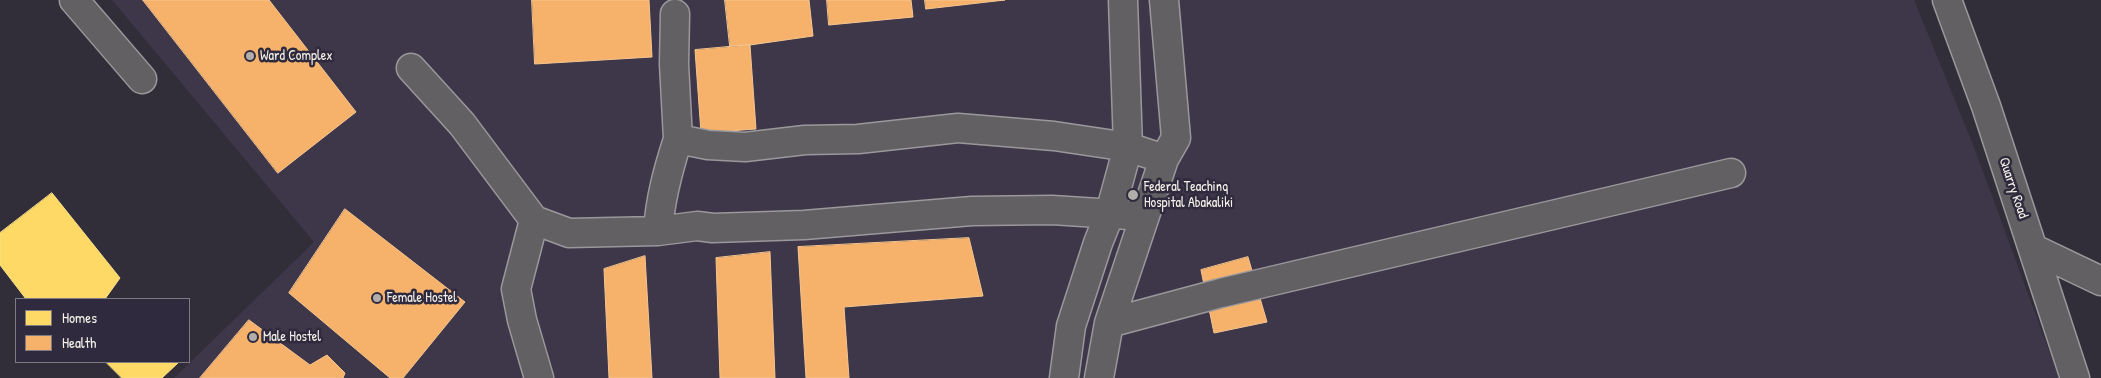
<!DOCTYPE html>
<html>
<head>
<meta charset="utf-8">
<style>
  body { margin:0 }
  #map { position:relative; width:2101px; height:378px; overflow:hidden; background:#312e39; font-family:"Patrick Hand",sans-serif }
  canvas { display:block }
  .legend { position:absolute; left:15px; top:298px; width:175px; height:65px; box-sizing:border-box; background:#2f2a3d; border:1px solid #7e7a81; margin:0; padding:6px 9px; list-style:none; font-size:15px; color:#f4f1e8 }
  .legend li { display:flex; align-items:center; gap:10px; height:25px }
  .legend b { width:25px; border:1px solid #7e7a81 }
</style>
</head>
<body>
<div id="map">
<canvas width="2101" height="378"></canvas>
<ul class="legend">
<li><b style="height:14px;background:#ffd966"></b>Homes</li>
<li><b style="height:14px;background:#f6b26b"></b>Health</li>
</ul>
</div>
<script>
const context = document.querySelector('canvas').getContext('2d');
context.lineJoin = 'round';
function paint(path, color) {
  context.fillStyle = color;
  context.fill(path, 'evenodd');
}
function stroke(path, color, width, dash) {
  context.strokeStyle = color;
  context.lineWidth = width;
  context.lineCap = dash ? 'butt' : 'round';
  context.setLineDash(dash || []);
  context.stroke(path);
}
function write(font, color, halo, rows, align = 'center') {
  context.font = font + ' "Patrick Hand",sans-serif';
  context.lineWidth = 5;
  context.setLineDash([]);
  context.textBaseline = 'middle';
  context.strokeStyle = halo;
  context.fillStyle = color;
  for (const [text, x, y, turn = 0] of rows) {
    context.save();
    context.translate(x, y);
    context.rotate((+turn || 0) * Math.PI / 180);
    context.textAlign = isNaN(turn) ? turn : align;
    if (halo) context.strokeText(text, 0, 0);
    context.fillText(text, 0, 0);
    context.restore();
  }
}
const built = new Path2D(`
  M112,0H1914L1974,147L2059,378H174L314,242Z`);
const homes = new Path2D(`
  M52,193L120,278L105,299H26L0,265V233Z
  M106,362H179L162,378H122Z`);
const health = new Path2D(`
  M143,0H269L356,112L278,173Z
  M532,0H649L652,57L535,64Z
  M725,0H809L813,36L750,45L730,46Z
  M827,0H911L913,17L829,25Z
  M925,0H1005L926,9Z
  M750,45L756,129L701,133L695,50Z
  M345,209L465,302L403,378H390L289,293Z
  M969,238L983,296L844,307L849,378H806L798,247Z
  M770,252L775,378H720L716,258Z
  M645,256L652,378H609L604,269Z
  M1248,257L1267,322L1214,333L1201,270Z
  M249,320L310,365L327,355L345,373L343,378H200Z`);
const minor = new Path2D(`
  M74,0L142,79
  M1947,0L1986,106L2075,378
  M675,14L674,64L678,139L708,145L745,147L805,140L858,139L958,128L1054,136L1128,147L1164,159
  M411,68L462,124L534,220L569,233L658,231L697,226L713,228L804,225L972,211L1052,210L1145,216
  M534,220L516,289L522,320L539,378
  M658,231C660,199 668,170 678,139
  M2034,249L2101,281
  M1109,323L1221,293L1731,173
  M1064,378L1071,326L1098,243L1110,213L1128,147L1123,0
  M1099,378L1109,323L1164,159L1176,138L1164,0`);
const markers = [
  [250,56,5,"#b0adab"],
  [1133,195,6,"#b0adab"],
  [377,298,5,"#b0adab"],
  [253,337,5,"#b0adab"]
];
const poiNames = [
  ["Ward Complex",260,56],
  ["Federal Teaching",1144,187],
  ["Hospital Abakaliki",1144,203],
  ["Female Hostel",387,298],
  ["Male Hostel",263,337]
];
const streetNames = [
  ["Quarry Road",2013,188,71]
];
paint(built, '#3e3649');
paint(homes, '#ffd966');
stroke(homes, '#fce08d', 1);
paint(health, '#f6b26b');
stroke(health, '#f5c590', 1);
stroke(minor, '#9a989b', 31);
stroke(minor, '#626063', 28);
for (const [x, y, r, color] of markers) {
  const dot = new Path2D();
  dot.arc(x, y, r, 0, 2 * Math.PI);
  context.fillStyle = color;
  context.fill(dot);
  stroke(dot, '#2f2a3d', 2);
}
write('14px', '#f4f1e8', '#2f2a3d', poiNames, 'left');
write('14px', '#f4f1e8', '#2f2a3d', streetNames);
</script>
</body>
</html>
